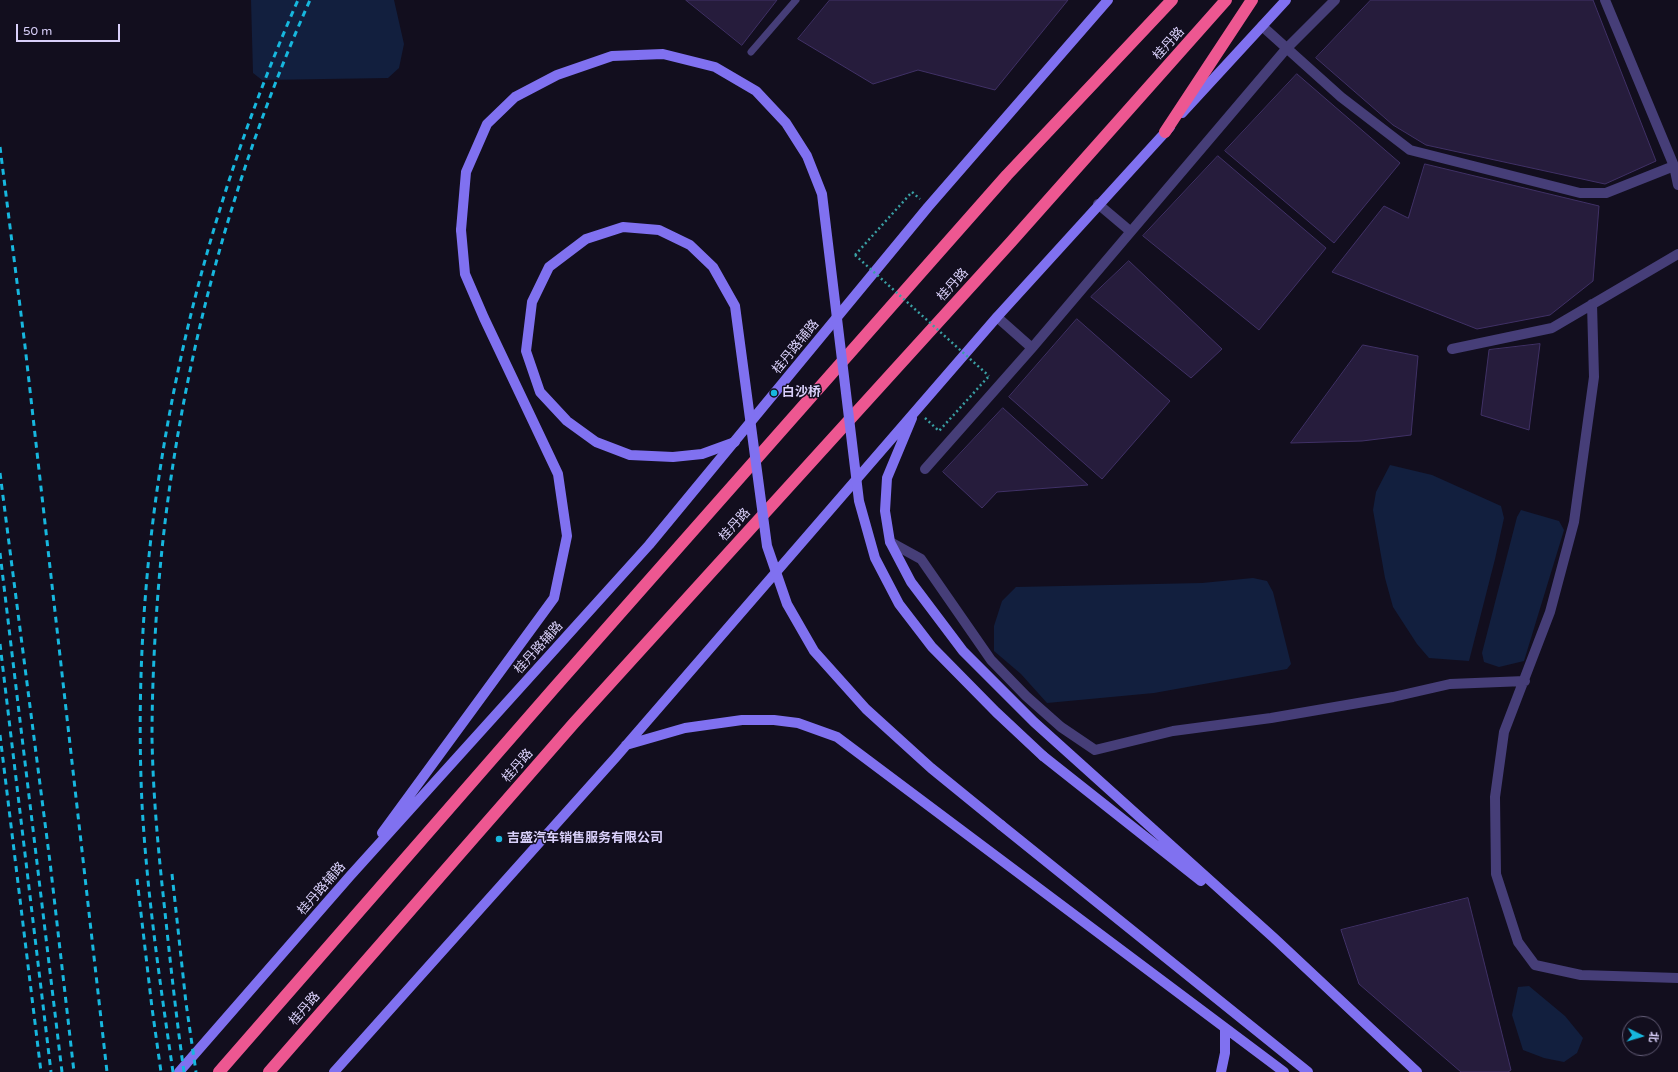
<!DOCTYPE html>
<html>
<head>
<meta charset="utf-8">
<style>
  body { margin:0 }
  #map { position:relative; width:1678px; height:1072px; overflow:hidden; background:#120e1e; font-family:"Varela Round","Noto Sans SC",sans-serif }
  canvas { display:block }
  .north { position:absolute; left:1622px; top:1016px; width:40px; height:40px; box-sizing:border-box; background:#120e1e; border:1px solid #625c76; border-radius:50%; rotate:95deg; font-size:11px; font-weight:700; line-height:16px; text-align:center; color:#d9d0fa }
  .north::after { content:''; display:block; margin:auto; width:14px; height:18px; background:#17b7de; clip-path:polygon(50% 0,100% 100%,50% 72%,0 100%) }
  .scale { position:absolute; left:16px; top:24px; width:104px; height:18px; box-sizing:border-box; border:2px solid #d9d0fa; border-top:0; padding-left:5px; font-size:12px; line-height:14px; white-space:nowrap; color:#d9d0fa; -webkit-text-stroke:3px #120e1e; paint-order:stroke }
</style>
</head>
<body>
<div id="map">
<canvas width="1678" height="1072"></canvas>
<div class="north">北</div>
<div class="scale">50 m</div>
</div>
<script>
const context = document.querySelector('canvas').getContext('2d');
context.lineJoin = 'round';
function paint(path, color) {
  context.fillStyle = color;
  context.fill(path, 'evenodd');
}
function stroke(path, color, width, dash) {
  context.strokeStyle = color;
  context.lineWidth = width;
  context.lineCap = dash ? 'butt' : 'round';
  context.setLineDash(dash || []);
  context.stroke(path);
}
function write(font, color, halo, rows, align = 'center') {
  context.font = font + ' "Varela Round","Noto Sans SC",sans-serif';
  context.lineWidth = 3;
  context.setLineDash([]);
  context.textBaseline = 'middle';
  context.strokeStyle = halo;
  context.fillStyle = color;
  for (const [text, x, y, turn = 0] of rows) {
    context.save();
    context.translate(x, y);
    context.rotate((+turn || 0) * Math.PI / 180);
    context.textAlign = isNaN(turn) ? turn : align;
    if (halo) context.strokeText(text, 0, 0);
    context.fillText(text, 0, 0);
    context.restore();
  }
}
const water = new Path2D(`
  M251,0H394L404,44L399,68L388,78L262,80L253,73Z
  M1390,465L1432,475L1501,506L1504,518L1495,559L1469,661L1429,658L1417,644L1393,607L1385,578L1373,510L1376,492Z
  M1521,510L1559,521L1564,530L1524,661L1499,667L1484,662L1482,653L1517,517Z
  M1253,578L1267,581L1273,592L1291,664L1287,669L1154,693L1047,703L1021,674L994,651V626L1002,601L1016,587L1202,583Z
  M1529,986L1565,1016L1583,1038L1577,1053L1564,1062L1544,1058L1523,1050L1512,1015L1518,987Z`);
const building = new Path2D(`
  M686,0H777L742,45Z
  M830,0H1068L995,90L918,70L873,84L798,39Z
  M1371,0H1593L1656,161L1605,184L1426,145L1393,125L1316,58Z
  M1297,74L1400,163L1334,243L1225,151Z
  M1218,156L1326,248L1259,330L1143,236Z
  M1425,164L1599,206L1593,281L1550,315L1477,329L1332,272L1384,206L1408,218Z
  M1129,261L1222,349L1191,378L1091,297Z
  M1077,319L1170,401L1102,479L1009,397Z
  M1540,344L1529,430L1481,415L1489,350Z
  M1363,345L1418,356L1411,435L1362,441L1291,443Z
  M1003,408L1088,485L997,492L982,508L943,472Z
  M1468,898L1511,1070L1508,1072H1461L1359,984L1341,930Z`);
const path = new Path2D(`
  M855,255L912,192L920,199
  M925,418L939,431L989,376`);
const lane = new Path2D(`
  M751,52L796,0`);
const street = new Path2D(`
  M1605,0L1674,166L1678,185
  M1262,26L1341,97L1410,150L1580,193H1606L1674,166
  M1098,204L1130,231
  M1592,304L1594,377L1574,522L1550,612L1504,732L1495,797L1496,874L1518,942L1535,965L1581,975L1678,978
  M997,317L1032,348
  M1452,349L1552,328L1678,254
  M925,469L1032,348L1286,49L1335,0
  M890,542L921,559L991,660L1026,696L1061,727L1095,750L1173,731L1271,718L1393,697L1450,684L1525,681`);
const secondary = new Path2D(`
  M1182,113L1286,0
  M912,418L887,478L885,511L890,542L911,582L963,651L1034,722L1274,938L1417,1072
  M626,745L685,728L742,720H774L798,723L837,737L1284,1072
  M1043,756L1201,881
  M1001,825L1308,1072
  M382,833L554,598L567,536L558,474L484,318L465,274L461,230
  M179,1072L350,876L649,545L928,207L1108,0
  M334,1072L616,757L997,317L1170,127
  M1221,1072L1225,1053V1028`);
const highway = new Path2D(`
  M1165,132L1252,0
  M219,1072L555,687L1007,175L1172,0
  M269,1072L574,723L1011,242L1226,0`);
const rail = new Path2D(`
  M0,147L25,346L107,1072
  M0,473L50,862L74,1072
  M0,553L62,1072
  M0,644L51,1072
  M0,735L41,1072
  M172,874L186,1003L196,1072
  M137,879L152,1008L161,1072
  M173,1072C160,983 147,894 142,804C129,528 187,252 298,0
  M184,1072C176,1016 170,959 164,903C158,848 153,793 152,738C152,694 154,650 157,606C172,397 225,191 310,0`);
const pathBridge = new Path2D(`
  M855,255L989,376`);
const secondaryBridge = new Path2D(`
  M461,230L466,172L487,124L515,97L557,75L612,56L663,54L715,67L756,91L786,123L807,156L822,194L859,501L875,558L899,604L932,647L996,712L1043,756
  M735,442L702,454L673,457L630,455L596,442L567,421L540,392L526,351L532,302L549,267L586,239L623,227L659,230L690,245L713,267L735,306L767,546L787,604L814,651L866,709L931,768L1001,825`);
const markers = [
  [774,393,4,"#17b7de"],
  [499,839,4,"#17b7de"]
];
const streetNames = [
  ["桂丹路",1169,44,-48],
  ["桂丹路",953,285,-48],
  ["桂丹路辅路",796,347,-51],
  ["桂丹路",735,525,-48],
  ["桂丹路辅路",539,648,-48],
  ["桂丹路",518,766,-49],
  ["桂丹路辅路",322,889,-49],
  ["桂丹路",305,1009,-49]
];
const poiNames = [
  ["白沙桥",782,393],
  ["吉盛汽车销售服务有限公司",507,839]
];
paint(water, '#121f3e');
paint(building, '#261c3c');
stroke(building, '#403166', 1);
stroke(path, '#3aa0a4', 2.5, [2, 3]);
stroke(lane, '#463e78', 7);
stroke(street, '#463e78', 10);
stroke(secondary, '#8071f0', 10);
stroke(highway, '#ed5791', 12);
stroke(rail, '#17b7de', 3, [6, 5]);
stroke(pathBridge, '#3aa0a4', 2.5, [2, 3]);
stroke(secondaryBridge, '#8071f0', 10);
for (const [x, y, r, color] of markers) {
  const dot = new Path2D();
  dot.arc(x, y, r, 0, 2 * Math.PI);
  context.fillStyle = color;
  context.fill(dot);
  stroke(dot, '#120e1e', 1.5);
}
write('13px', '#d9d0fa', '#120e1e', streetNames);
write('bold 13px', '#d9d0fa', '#120e1e', poiNames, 'left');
</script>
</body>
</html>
